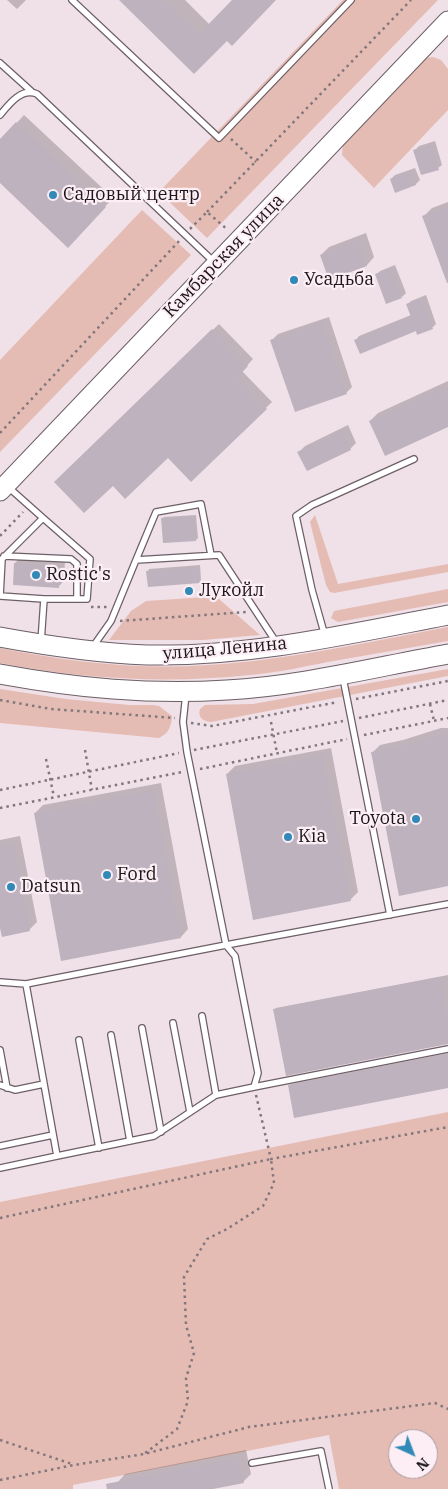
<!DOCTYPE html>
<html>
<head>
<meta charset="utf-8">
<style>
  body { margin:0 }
  #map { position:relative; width:448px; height:1489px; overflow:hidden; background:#f0e0e8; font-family:"IBM Plex Serif",serif }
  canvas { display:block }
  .north { position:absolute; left:388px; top:1429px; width:50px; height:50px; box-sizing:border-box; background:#fdeef5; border:1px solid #a3989d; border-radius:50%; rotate:137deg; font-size:14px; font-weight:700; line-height:20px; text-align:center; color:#1b1618 }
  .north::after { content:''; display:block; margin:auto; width:18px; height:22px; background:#3189b7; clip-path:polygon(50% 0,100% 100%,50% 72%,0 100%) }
</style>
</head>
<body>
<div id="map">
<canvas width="448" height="1489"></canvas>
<div class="north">N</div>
</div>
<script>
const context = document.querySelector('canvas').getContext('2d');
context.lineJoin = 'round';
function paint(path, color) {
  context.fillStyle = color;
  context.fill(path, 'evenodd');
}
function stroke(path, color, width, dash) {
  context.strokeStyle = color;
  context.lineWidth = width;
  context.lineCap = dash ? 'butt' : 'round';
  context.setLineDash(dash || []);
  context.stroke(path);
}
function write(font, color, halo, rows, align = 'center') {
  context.font = font + ' "IBM Plex Serif",serif';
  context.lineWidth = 4.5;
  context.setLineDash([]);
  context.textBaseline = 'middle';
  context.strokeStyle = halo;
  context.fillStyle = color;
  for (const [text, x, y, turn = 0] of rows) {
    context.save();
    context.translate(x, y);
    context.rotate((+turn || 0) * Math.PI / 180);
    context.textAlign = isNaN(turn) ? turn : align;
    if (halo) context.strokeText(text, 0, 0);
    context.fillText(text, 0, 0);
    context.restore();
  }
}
const green = new Path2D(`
  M343,0H438L207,238L159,192Z
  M433,57L441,60L448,69V110L374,188L342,155L343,144L425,58Z
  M142,210L191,255L0,452V360Z
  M315,515L338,584L448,564V572L334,593L330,592L326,585L310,522Z
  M448,589V602L338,622L331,618L334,611Z
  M207,597L219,599L260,635L203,640H109L131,611L146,601Z
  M448,627V641C408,648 368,655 328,662C302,667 276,673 250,675C166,684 82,679 0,663V648C69,662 138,670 208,665C289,660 368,642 448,627Z
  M448,669V676L211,722C204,722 197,717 200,709L205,705L253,704Z
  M0,689L66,699L129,705H153L159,706L172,716C171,727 169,733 159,738L0,723Z
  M448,1112V1489H339L329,1435L73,1485V1489H0V1202ZM398,1439H428V1469H398Z`);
const shadow = new Path2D(`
  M7,0H26L17,9Z
  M127,0H185L210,25L234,0H275L227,40L194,72Z
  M24,115L113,198L76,238L0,181V141Z
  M435,141L442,165L438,168L415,150L419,146Z
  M415,168L420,180L416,184L396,191L391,179L395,175Z
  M448,202V283L424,216L432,208Z
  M366,233L374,257L367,265L330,278L321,255L329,247Z
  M395,265L406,293L402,297L376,275L380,271Z
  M426,295L436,324L433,327L418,333L417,329L356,340L359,336L411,315L407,305L411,301Z
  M329,317L352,387L346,393L272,340L278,334Z
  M219,324L253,359L242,371L272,402L191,480L168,456L56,482Z
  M448,381V426L370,421L378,413Z
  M348,425L356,443L350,449L299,452L305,446Z
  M196,515L198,538L196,540L162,519L164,517Z
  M21,557L65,560L64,581L58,587L15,563Z
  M200,565L201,580L199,582L148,571L149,569Z
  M441,728H448V885L372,753L380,745L403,740Z
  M331,748L358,892L350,900L227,774L235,766Z
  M161,783L188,929L181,937L35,813L43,805Z
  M20,836L37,922L29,930L0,921V840Z
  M448,975V1043L275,1010L276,1008Z
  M448,1053V1087L289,1086L291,1084Z
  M246,1450L251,1474L243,1482L207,1489H119L118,1482L125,1474Z`);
const building = new Path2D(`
  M119,0H164L199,34L232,0H276L232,46L227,41L194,74Z
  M16,122L106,207L68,248L0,183V139Z
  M431,144L439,170L421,175L413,150Z
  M411,171L416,185L395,193L390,179Z
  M448,206V283H447L422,216Z
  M358,240L367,266L329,280L320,255Z
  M391,268L402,298L386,304L375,274Z
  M422,298L433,329L417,335L416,331L360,354L354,340L411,317L406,304Z
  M323,322L347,394L295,412L270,340Z
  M212,329L248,366L237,378L267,409L191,482L168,458L125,499L113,486L84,513L54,482Z
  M443,387L448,398V427L385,456L369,421Z
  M342,431L351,450L307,471L297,452Z
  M195,516L196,541L163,543L161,518Z
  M14,563L60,566L59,588L13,585Z
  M199,566L200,583L148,587L146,571Z
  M448,734V886L399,896L371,752L394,748L432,736Z
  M323,755L351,901L253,920L226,774Z
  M154,790L181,938L61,961L34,813Z
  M13,843L30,931L2,937L0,928V846Z
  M440,977L448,1018V1044L286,1076L273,1009Z
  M448,1054V1088L294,1118L288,1085Z
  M239,1457L244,1483L213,1489H107L106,1484Z`);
const path = new Path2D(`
  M231,139L256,162
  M207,212L411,0
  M190,229L207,212L228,230
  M0,433L180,240
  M0,536L23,512
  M91,607H108
  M120,621L246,612
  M356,699L448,681
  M0,700L51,709L175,718
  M430,704L434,721
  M359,718L448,700
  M271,722L277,753
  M191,723L212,726L338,702
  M364,735L448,718
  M85,750L92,790
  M194,750L343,721
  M46,759L54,797
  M200,769L347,739
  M0,790L179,753
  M0,808L182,772
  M256,1095L271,1159L448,1127
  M0,1218L271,1159L274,1183L263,1206L227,1229L207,1239L184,1277L186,1325L194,1353L186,1378L188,1401L177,1429L144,1454
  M0,1440L72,1464
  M0,1480L74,1465L144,1454L249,1427L435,1403L448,1409`);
const service = new Path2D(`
  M72,0L219,138L351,0
  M0,63L31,91
  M0,115C9,104 22,87 37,94L214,262
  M7,486L43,518
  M4,556L71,559L77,564V599
  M136,560L156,512L201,504L211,555
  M325,636L312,590L296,516L312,505L414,459
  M41,642L44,599H87L90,559L43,518L2,559L0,596L44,599
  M92,648L111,621L136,560L219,555L276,642
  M343,678L390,915
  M448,904L226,945L235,956L258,1073L254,1087L448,1049
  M0,982L26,984L226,945L187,752L183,722L186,694
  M26,984L57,1156L154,1136L216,1095L254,1087
  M202,1016L216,1095
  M173,1023L190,1112
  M142,1028L161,1132
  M111,1035L130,1141
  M79,1040L99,1148
  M0,1050L7,1088
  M0,1085L15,1090L44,1084
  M0,1146L53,1135
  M0,1168L57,1156
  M252,1463L321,1451L329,1489`);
const primary = new Path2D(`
  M0,491L448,21
  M0,637C49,646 97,653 147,655C249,657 349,634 448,615
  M0,674C77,688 149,695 227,690C301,686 375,667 448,654`);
const markers = [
  [53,195,5,"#3189b7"],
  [294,280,5,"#3189b7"],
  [36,575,5,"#3189b7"],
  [189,591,5,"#3189b7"],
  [416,819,5,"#3189b7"],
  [288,837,5,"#3189b7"],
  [107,875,5,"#3189b7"],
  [11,887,5,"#3189b7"]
];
const poiNames = [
  ["Садовый центр",63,195],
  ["Усадьба",304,280],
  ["Rostic's",46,575],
  ["Лукойл",199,591],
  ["Toyota",406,819,"right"],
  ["Kia",298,837],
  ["Ford",117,875],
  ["Datsun",21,887]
];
const streetNames = [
  ["Камбарская улица",224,256,-46],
  ["улица Ленина",225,649,-5]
];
paint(green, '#e5bcb4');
paint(shadow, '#0003');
paint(building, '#bdb2bd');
stroke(service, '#6d5f66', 8);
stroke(primary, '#6d5f66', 21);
stroke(path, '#81777c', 2.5, [2.5, 4]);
stroke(service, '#fff', 5.5);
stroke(primary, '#fff', 19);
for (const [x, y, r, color] of markers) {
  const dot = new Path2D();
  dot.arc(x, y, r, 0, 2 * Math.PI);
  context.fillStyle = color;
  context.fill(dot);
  stroke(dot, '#fdeef5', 2);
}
write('18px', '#1b1618', '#fdeef5', poiNames, 'left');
write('18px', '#1b1618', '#fdeef5', streetNames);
</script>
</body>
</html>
